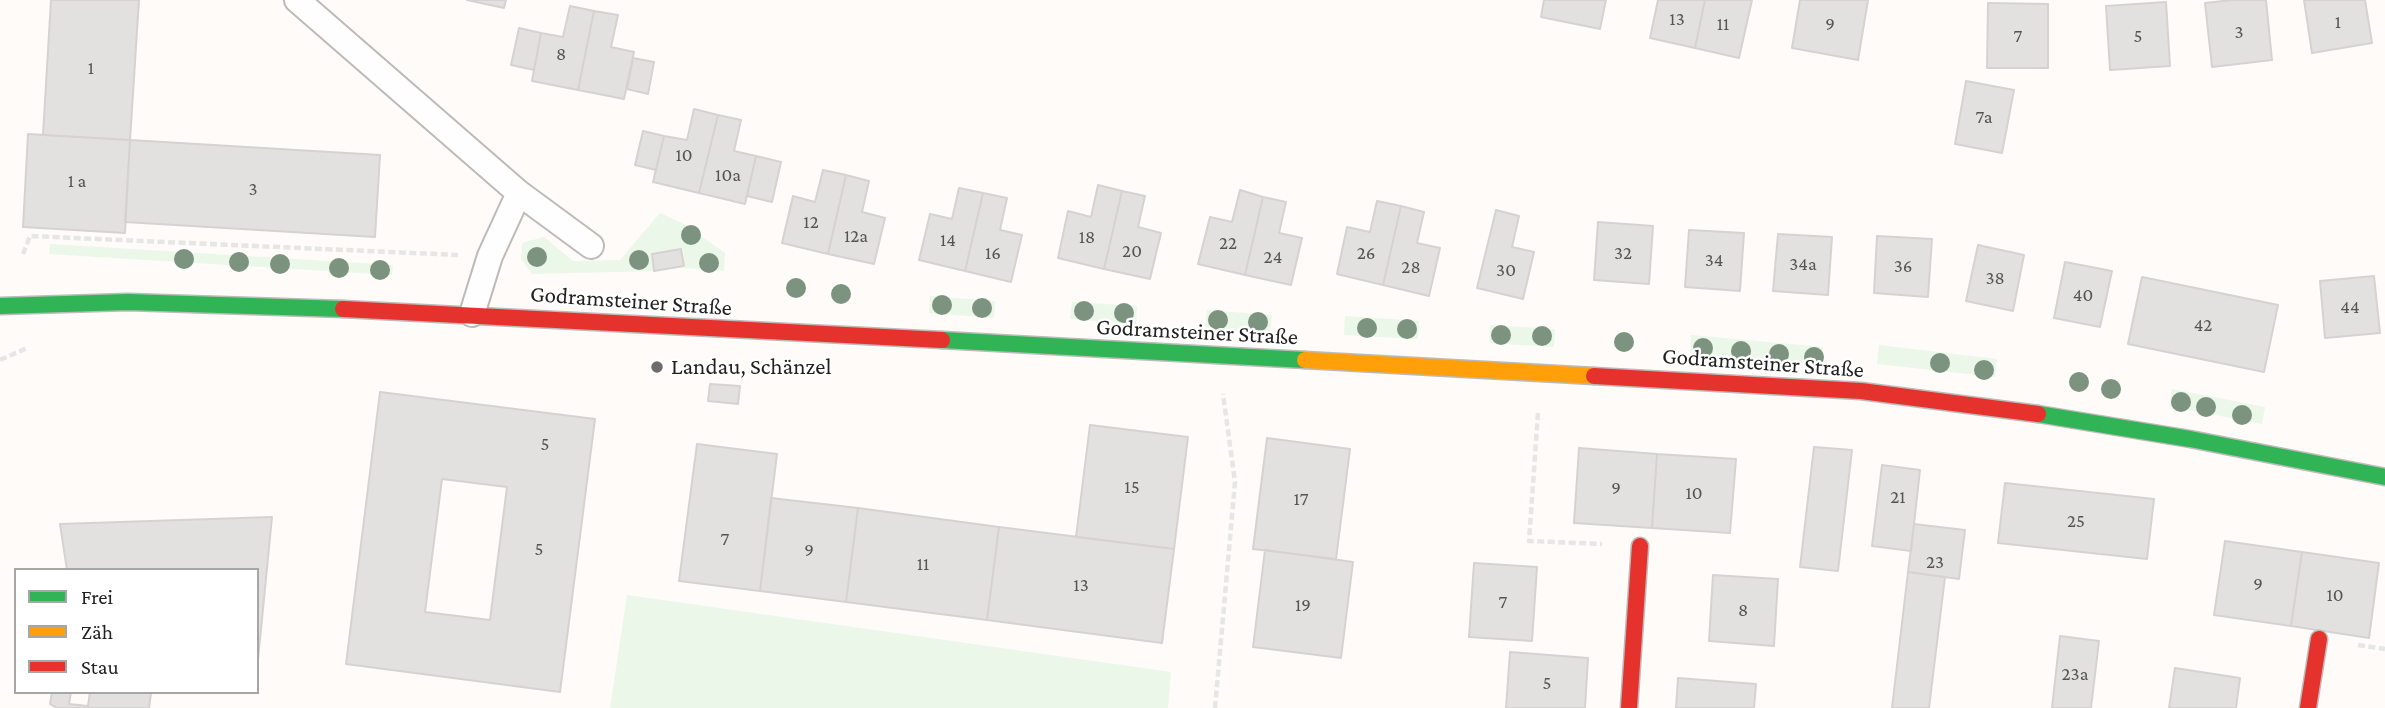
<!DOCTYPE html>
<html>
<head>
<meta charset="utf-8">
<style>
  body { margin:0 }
  #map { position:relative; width:2385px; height:708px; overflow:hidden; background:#fefbf9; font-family:"Crimson Pro",serif }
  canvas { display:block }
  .legend { position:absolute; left:14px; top:568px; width:245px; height:126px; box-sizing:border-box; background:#fff; border:2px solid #a7a6a6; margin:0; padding:9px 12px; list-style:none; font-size:21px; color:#222120 }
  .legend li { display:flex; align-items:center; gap:14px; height:35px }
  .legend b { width:35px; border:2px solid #a7a6a6 }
</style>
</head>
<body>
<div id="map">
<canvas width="2385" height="708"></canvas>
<ul class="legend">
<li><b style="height:9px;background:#30b455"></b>Frei</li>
<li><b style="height:9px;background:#ff9f0a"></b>Zäh</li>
<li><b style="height:9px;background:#e5322d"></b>Stau</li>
</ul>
</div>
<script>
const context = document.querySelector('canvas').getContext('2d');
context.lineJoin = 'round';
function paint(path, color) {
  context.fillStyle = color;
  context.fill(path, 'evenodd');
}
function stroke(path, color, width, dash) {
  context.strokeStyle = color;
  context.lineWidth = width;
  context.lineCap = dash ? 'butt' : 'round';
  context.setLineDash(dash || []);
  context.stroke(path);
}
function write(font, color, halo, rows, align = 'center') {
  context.font = font + ' "Crimson Pro",serif';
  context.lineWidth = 5;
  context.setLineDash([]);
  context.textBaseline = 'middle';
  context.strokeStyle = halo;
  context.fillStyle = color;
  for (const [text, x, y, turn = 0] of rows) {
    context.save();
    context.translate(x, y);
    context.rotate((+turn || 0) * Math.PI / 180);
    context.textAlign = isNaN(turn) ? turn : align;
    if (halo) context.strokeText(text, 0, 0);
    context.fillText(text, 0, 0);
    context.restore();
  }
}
const green = new Path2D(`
  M660,213L684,224L725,253L724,271L685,268L683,249L651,253L653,271L532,274L521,259L522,243L544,237L573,261L620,260Z
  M50,244L393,265L392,275L49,254Z
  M930,296L995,301L994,318L929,313Z
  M1072,302L1137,306L1136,324L1070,319Z
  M1207,310L1272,315L1270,333L1205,329Z
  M1345,316L1419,321L1418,339L1344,335Z
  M1490,325L1555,329L1554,347L1489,343Z
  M1691,335L1823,347L1821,366L1690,356Z
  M1879,345L1997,359L1995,377L1877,364Z
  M2172,389L2265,407L2262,424L2169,406Z
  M627,595L1171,672L1168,708H610Z`);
const building = new Path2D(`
  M51,0H139L130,140L43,135Z
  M467,0H506L504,8Z
  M1544,0H1606L1600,29L1541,17Z
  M1658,0H1705L1695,48L1650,38Z
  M1705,0H1752L1739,58L1695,48Z
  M1800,0H1868L1858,60L1792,48Z
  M2232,0H2266L2272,60L2212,67L2205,3Z
  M2304,0H2365L2372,43L2312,53Z
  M2166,2L2170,66L2110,70L2106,6Z
  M1988,3L2048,4V68H1987Z
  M570,6L594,11L578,90L532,81L541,33L563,37Z
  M594,11L618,15L611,47L634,52L624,99L578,90Z
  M519,28L541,33L534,70L511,65Z
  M633,58L654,62L648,94L627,89Z
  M1966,81L2014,90L2002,153L1955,144Z
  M694,109L718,115L699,193L653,182L664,136L687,140Z
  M718,115L741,120L734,151L756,156L745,204L699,193Z
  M643,131L664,136L656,170L635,165Z
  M28,134L130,140L125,233L23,227Z
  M130,140L380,155L375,237L125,222Z
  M756,156L781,162L772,202L747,196Z
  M823,170L846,175L828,254L782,243L793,196L815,202Z
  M846,175L869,181L862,212L885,218L874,264L828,254Z
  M1098,185L1122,191L1104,269L1058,258L1068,211L1091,217Z
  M959,188L983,193L965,271L919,260L930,214L952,219Z
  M1240,190L1263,197L1245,275L1198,264L1210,217L1232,222Z
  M1122,191L1145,196L1138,227L1161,233L1150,279L1104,269Z
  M983,193L1007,198L1000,230L1022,235L1011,282L965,271Z
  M1263,197L1286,202L1279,233L1302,238L1291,285L1245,275Z
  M1377,201L1401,206L1383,285L1337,274L1347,227L1370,232Z
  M1401,206L1424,212L1417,243L1440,248L1429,296L1383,285Z
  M1496,210L1519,216L1512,247L1534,252L1523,299L1477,288Z
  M1598,222L1653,226L1649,284L1594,280Z
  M1689,230L1744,233L1740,291L1685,287Z
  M1778,234L1832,237L1828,295L1773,291Z
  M1877,236L1932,239L1928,297L1874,293Z
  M1978,245L2024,255L2013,311L1966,301Z
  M681,249L684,266L654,271L652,254Z
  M2065,262L2112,271L2100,327L2054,318Z
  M2374,276L2380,333L2325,338L2320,281Z
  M2142,277L2278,305L2264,372L2128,344Z
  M710,384L740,386L738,404L708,401Z
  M380,392L595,419L560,692L346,664ZM442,479L507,487L490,620L425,612Z
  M1090,425L1188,437L1174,549L1076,537Z
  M1267,438L1350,449L1336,559L1253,549Z
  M697,444L777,454L760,591L679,581Z
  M1814,447L1852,450L1838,571L1800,567Z
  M1579,448L1657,454L1652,528L1574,523Z
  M1657,454L1736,459L1730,533L1652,528Z
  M1882,465L1920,470L1911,551L1872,546Z
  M2005,483L2154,499L2147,559L1998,543Z
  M771,498L858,508L846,602L760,591Z
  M858,508L999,527L987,620L846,602Z
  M272,517L258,660L257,570H67L60,524Z
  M1914,524L1965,530L1959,579L1908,572Z
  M999,527L1174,549L1162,643L987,620Z
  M2225,541L2302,552L2291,626L2214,615Z
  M1265,550L1353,562L1341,658L1253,647Z
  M2302,552L2379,563L2369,638L2291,626Z
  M1474,563L1537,567L1532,641L1469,637Z
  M1908,572L1945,577L1929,708H1892Z
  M1713,575L1778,579L1774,646L1709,641Z
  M2060,636L2099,641L2091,708H2052Z
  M1510,652L1588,658L1585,708H1506Z
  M2175,668L2240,678L2236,708H2169Z
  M1678,678L1756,684L1754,708H1676Z
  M52,692H71L69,704L88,706L90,692L151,693L149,708H57L50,704Z`);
const path = new Path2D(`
  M23,254L30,236L458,255
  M0,360L27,348
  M1538,413L1529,541L1602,544
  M2358,645L2385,649
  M1215,708L1235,482L1223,394`);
const lane = new Path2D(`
  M297,0L519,193
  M472,314L490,256L519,193L591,246`);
const fast = new Path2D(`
  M0,306L128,302L343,309
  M942,340L1305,360
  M2038,414L2190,439L2385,477`);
const slow = new Path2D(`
  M1305,360L1594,376`);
const jam = new Path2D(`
  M343,309L942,340
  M1594,376L1861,391L2038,414
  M1629,708L1640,546
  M2308,708L2319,639`);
const trees = [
  [691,235],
  [537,257],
  [184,259],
  [639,260],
  [239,262],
  [709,263],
  [280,264],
  [339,268],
  [380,270],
  [796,288],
  [841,294],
  [942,305],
  [982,308],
  [1084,311],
  [1124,313],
  [1218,320],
  [1258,322],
  [1367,328],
  [1407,329],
  [1501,335],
  [1542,336],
  [1624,342],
  [1703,348],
  [1741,351],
  [1779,354],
  [1814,357],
  [1940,363],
  [1984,370],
  [2079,382],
  [2111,389],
  [2181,402],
  [2206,407],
  [2242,415]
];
const markers = [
  [657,367,7,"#6f6d6c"]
];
const numberNames = [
  ["13",1677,19],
  ["1",2338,22],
  ["11",1723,24],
  ["9",1830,24],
  ["3",2239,32],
  ["7",2018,36],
  ["5",2138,36],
  ["8",561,54],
  ["1",91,68],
  ["7a",1984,117],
  ["10",684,155],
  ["10a",728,175],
  ["1 a",77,181],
  ["3",253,189],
  ["12",811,222],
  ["12a",856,236],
  ["18",1087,237],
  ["14",948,240],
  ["22",1228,243],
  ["20",1132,251],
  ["16",993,253],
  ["26",1366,253],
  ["32",1623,253],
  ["24",1273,257],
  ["34",1714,260],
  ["34a",1803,264],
  ["36",1903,266],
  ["28",1411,267],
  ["30",1506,270],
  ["38",1995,278],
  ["40",2083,295],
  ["44",2350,307],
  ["42",2203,325],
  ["5",545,444],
  ["15",1132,487],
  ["9",1616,488],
  ["10",1694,493],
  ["21",1898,497],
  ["17",1301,499],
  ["25",2076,521],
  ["7",725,539],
  ["5",539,549],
  ["9",809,550],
  ["23",1935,562],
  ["11",923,564],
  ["9",2258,584],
  ["13",1081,585],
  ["10",2335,595],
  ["7",1503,602],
  ["19",1303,605],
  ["8",1743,610],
  ["23a",2075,674],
  ["5",1547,683]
];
const streetNames = [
  ["Godramsteiner Straße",631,301,4],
  ["Godramsteiner Straße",1197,332,3],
  ["Godramsteiner Straße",1763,363,4]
];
const poiNames = [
  ["Landau, Schänzel",671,367]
];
paint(green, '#eaf7e9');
paint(building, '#e3e1df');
stroke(building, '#d5d2d1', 2);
stroke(lane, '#bdbbba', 28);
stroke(fast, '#bdbbba', 19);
stroke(slow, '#bdbbba', 19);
stroke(jam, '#bdbbba', 19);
stroke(path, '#e6e6e5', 4.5, [7, 3.5]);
stroke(lane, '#fffefe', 24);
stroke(fast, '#30b455', 16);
stroke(slow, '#ff9f0a', 16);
stroke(jam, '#e5322d', 16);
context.fillStyle = '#7c937f';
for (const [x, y] of trees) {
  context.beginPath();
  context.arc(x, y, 10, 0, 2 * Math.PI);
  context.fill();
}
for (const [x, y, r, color] of markers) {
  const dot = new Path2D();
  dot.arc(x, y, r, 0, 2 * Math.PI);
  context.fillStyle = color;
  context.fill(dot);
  stroke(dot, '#fff', 2.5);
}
write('19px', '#555453', null, numberNames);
write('23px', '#222120', '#fff', streetNames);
write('23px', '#222120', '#fff', poiNames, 'left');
</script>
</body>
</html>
